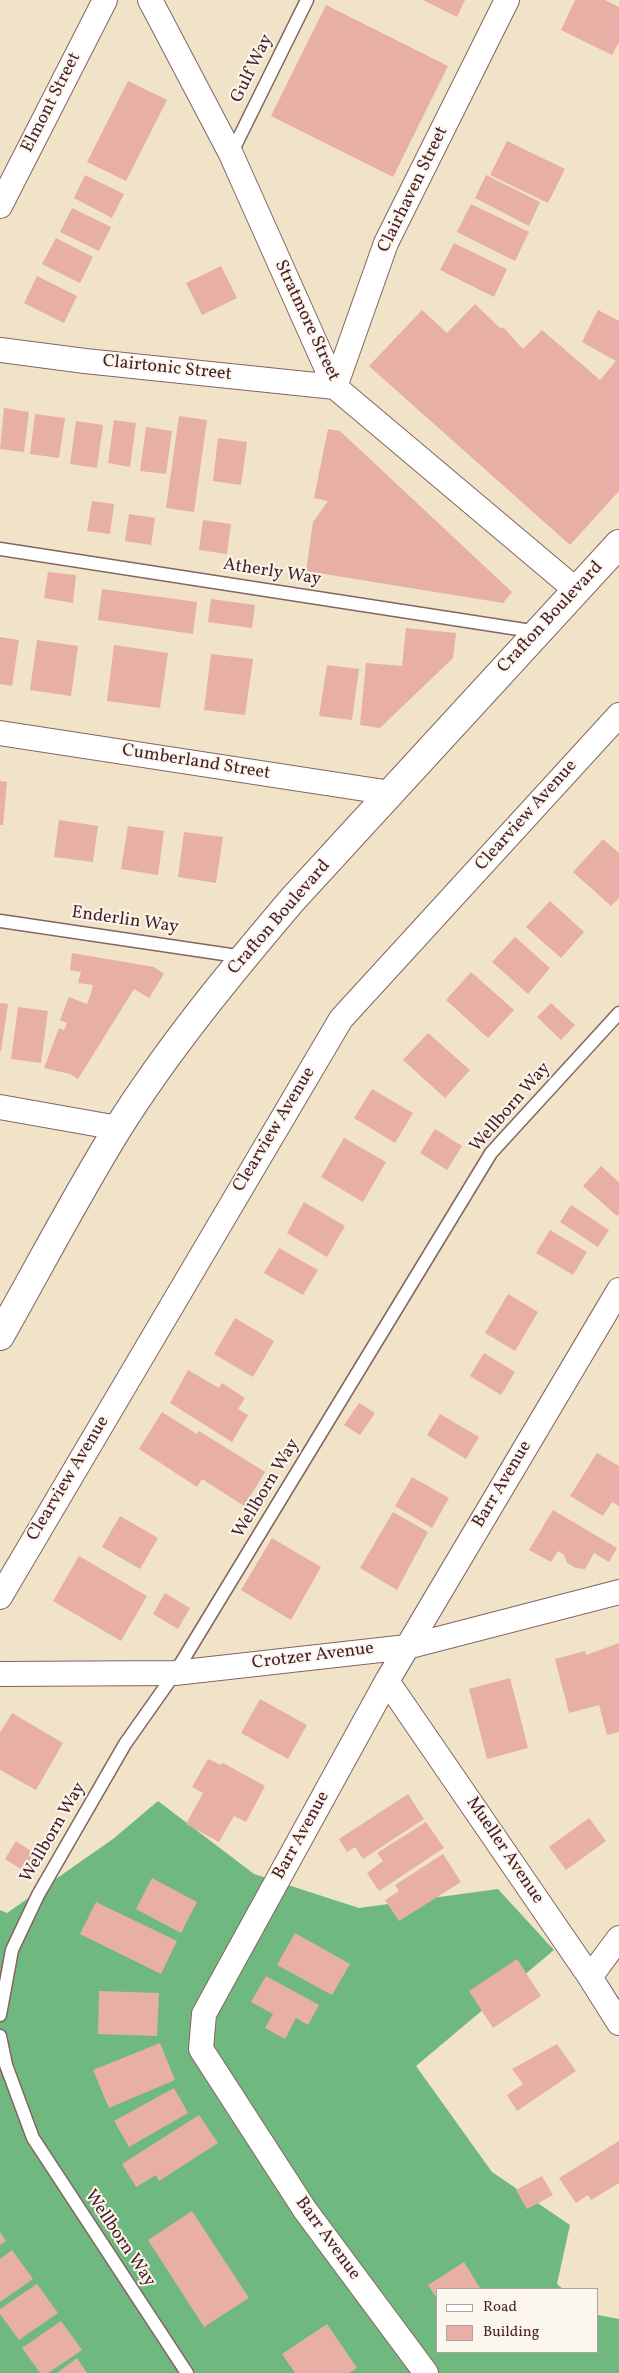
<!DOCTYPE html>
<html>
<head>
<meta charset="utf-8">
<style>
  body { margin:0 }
  #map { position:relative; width:619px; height:2373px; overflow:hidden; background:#f1e3c7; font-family:Vollkorn,serif }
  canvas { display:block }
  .legend { position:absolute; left:436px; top:2288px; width:162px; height:65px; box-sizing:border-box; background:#fbf7ec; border:1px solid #b4a19f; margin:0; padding:6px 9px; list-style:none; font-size:15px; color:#4a1f2b }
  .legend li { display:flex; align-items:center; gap:10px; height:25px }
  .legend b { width:25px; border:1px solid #b4a19f }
</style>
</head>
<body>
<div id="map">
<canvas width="619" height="2373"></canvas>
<ul class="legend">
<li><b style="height:6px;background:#fff"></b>Road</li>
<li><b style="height:14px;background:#e7afa6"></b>Building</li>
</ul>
</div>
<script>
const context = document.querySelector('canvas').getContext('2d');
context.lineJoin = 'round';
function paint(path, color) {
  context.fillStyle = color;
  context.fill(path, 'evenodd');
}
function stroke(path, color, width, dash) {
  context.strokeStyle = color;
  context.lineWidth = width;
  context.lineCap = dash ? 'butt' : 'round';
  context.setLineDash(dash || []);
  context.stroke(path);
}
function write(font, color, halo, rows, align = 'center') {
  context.font = font + ' Vollkorn,serif';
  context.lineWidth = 4;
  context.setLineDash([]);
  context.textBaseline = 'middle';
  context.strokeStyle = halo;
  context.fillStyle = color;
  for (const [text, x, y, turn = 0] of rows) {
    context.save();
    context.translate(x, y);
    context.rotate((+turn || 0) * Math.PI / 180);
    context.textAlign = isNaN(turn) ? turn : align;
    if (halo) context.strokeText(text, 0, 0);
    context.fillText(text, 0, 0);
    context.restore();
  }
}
const forest = new Path2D(`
  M158,1801L254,1874L359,1908L498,1889L554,1950L416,2066L492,2172L570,2225L557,2284L563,2289H438V2352H598V2315L619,2319V2373H0V1910L7,1913L113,1839Z`);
const building = new Path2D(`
  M423,0H465L457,17Z
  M575,0H605L619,7V42L612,55L561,30Z
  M326,5L448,66L393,177L271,116Z
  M128,81L167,100L126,181L87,162Z
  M507,141L565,169L548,203L490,175Z
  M85,175L124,194L112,218L74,198Z
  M486,175L540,202L529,226L475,198Z
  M471,204L529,232L515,261L457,232Z
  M72,208L111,227L99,251L60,232Z
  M56,238L93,257L80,283L42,264Z
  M454,243L507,269L494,297L440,270Z
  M221,266L237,298L202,315L186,283Z
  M37,276L77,296L64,323L24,303Z
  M475,304L501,329L503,327L523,349L542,330L600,380L616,361L582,342L598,310L619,321V491L570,545L369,366L422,310L447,333Z
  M4,408L29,412L24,452L0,449Z
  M35,414L65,418L59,458L30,454Z
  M179,416L207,420L194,512L166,508Z
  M114,420L136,423L130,467L108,463Z
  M76,421L103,425L97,468L70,464Z
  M146,427L172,431L166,474L140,471Z
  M328,429L340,431L512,592L503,603L306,571L313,522L328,501L314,498Z
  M218,438L247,442L241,485L213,481Z
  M92,501L114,504L110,534L87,531Z
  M129,514L155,518L151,545L125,541Z
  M203,520L231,524L227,554L199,550Z
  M48,572L76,575L73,603L44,598Z
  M102,589L197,602L193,634L98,620Z
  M211,599L255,605L252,628L208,622Z
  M406,628L456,633L453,658L380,728L360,725L366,663L402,666Z
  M0,637L19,640L12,686L0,684Z
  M37,640L78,646L71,696L30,690Z
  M114,645L168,653L160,708L107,701Z
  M211,654L253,659L245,715L204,710Z
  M327,665L359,669L352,720L319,716Z
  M0,781L7,782L3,825H0Z
  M59,820L98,826L93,862L54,857Z
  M128,826L164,831L158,875L121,869Z
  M184,832L223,837L216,883L178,877Z
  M603,839L619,853V898L611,906L573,872Z
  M550,901L584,932L561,958L526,927Z
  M515,937L550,968L528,994L492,962Z
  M72,953L154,967L164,974L149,998L134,989L78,1079L70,1074L44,1068L59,1028L64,1030L67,1023L60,1020L69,997L87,1004L91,993L93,985L78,983L81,972L70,970Z
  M471,972L514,1010L488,1038L446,1000Z
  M0,1003L8,1004L1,1051H0Z
  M551,1003L575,1025L561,1040L537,1017Z
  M18,1007L48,1011L41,1063L11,1059Z
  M428,1033L470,1070L445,1098L403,1060Z
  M372,1089L413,1113L395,1143L354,1118Z
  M435,1129L462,1146L447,1170L420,1153Z
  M344,1138L386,1162L363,1202L321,1177Z
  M601,1166L619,1182V1214L617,1216L583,1186Z
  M304,1202L345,1226L327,1257L287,1233Z
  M571,1205L609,1230L598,1247L560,1222Z
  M550,1230L587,1252L573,1275L536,1253Z
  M279,1248L318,1270L303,1295L264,1273Z
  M508,1294L538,1312L515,1351L485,1333Z
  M235,1318L274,1341L253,1377L214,1354Z
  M484,1353L515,1372L501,1395L470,1376Z
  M188,1370L219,1388L222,1383L245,1398L238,1409L248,1415L232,1442L170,1403Z
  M359,1403L375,1413L360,1435L344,1425Z
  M162,1412L197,1434L199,1431L265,1472L244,1506L202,1479L197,1487L139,1449Z
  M440,1414L479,1437L466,1459L427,1435Z
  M597,1453L619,1466V1506L612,1502L603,1516L570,1496Z
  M412,1477L449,1498L432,1528L395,1506Z
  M553,1510L617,1548L609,1562L594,1553L585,1569L576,1568L567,1563L564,1555L558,1551L551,1562L529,1550Z
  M393,1512L428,1532L397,1590L360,1568Z
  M120,1516L158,1538L140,1569L102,1547Z
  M272,1538L321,1567L291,1620L241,1590Z
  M79,1556L147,1596L121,1641L53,1601Z
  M165,1593L190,1608L178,1629L153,1614Z
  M619,1643V1732L607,1735L599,1705L569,1713L555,1659L585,1651L586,1655Z
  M510,1678L528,1748L487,1759L469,1689Z
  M260,1699L307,1725L288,1759L241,1733Z
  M12,1713L63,1743L36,1790L0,1770V1733Z
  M208,1759L221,1765L223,1763L265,1786L246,1822L234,1816L219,1842L186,1824L203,1793L192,1787Z
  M408,1794L424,1819L363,1859L355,1847L347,1852L339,1839Z
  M589,1818L606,1841L566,1870L549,1847Z
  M426,1822L444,1848L379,1891L367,1873L383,1861L377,1853Z
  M16,1841L40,1857L30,1875L5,1859Z
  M443,1854L461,1882L399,1921L385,1900L399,1891L395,1885Z
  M152,1878L197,1902L181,1933L136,1909Z
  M96,1902L177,1941L161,1974L80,1934Z
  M295,1933L350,1964L332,1995L277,1965Z
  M517,1959L541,1996L493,2028L469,1991Z
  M266,1976L319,2005L308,2025L296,2018L285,2039L265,2028L273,2014L251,2002Z
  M99,1991L159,1993L157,2036L98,2034Z
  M160,2043L175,2080L109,2108L93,2070Z
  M557,2044L576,2071L517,2111L507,2095L523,2084L512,2069Z
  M174,2088L188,2113L129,2147L114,2121Z
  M199,2115L218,2143L159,2181L156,2175L136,2187L122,2164Z
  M619,2141V2183L591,2200L588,2195L576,2203L559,2178Z
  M542,2176L553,2195L527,2209L516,2190Z
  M192,2211L249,2298L204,2327L148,2240Z
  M0,2232L6,2241L0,2245Z
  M12,2250L33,2279L0,2302V2259Z
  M464,2262L480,2288L438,2289V2300L428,2285Z
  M37,2284L58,2313L19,2340L0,2314V2309Z
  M61,2321L82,2350L48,2373H40L22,2348Z
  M327,2324L357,2368L349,2373H295L282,2354Z
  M77,2358L87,2373H57Z`);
const service = new Path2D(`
  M231,154L307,0
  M0,549L538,632
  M0,921L244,957
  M0,2015L12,1950L38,1895L125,1744L175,1673L491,1153L619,1013
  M0,2036L6,2065L33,2138L187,2373`);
const minor = new Path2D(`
  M150,0L231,154L335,387L576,590
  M0,206L105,0
  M0,350L85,361L335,387L386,243L507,0
  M0,733L391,793
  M0,1107L118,1128
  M0,1597L341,1019L619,715
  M0,1674L175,1673L407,1647L619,1592
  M387,1681L590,1977L619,2023
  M590,1977L619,1938
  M426,2373L305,2210L201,2049L204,2014L387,1681L619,1290`);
const secondary = new Path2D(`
  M0,1336C39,1267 76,1196 118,1128C169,1047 231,972 293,899L619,544`);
const streetNames = [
  ["Gulf Way",253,69,-64],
  ["Elmont Street",52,103,-63],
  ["Clairhaven Street",414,190,-64],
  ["Stratmore Street",306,321,65],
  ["Clairtonic Street",167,369,6],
  ["Atherly Way",272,573,9],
  ["Crafton Boulevard",551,618,-47],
  ["Cumberland Street",196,763,9],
  ["Clearview Avenue",527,816,-48],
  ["Crafton Boulevard",280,918,-49],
  ["Enderlin Way",125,921,8],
  ["Wellborn Way",511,1108,-49],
  ["Clearview Avenue",275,1130,-59],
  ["Clearview Avenue",69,1479,-59],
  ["Barr Avenue",503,1485,-59],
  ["Wellborn Way",267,1489,-59],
  ["Crotzer Avenue",313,1657,-7],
  ["Wellborn Way",54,1833,-60],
  ["Barr Avenue",302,1836,-61],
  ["Mueller Avenue",504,1851,56],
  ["Wellborn Way",119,2239,56],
  ["Barr Avenue",327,2239,54]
];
paint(forest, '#6fb980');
paint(building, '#e7afa6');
stroke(service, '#846462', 15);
stroke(minor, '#846462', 26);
stroke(secondary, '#846462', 30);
stroke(service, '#fff', 12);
stroke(minor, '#fff', 24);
stroke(secondary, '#fff', 28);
write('18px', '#4a1f2b', '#fbf7ec', streetNames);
</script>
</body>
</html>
